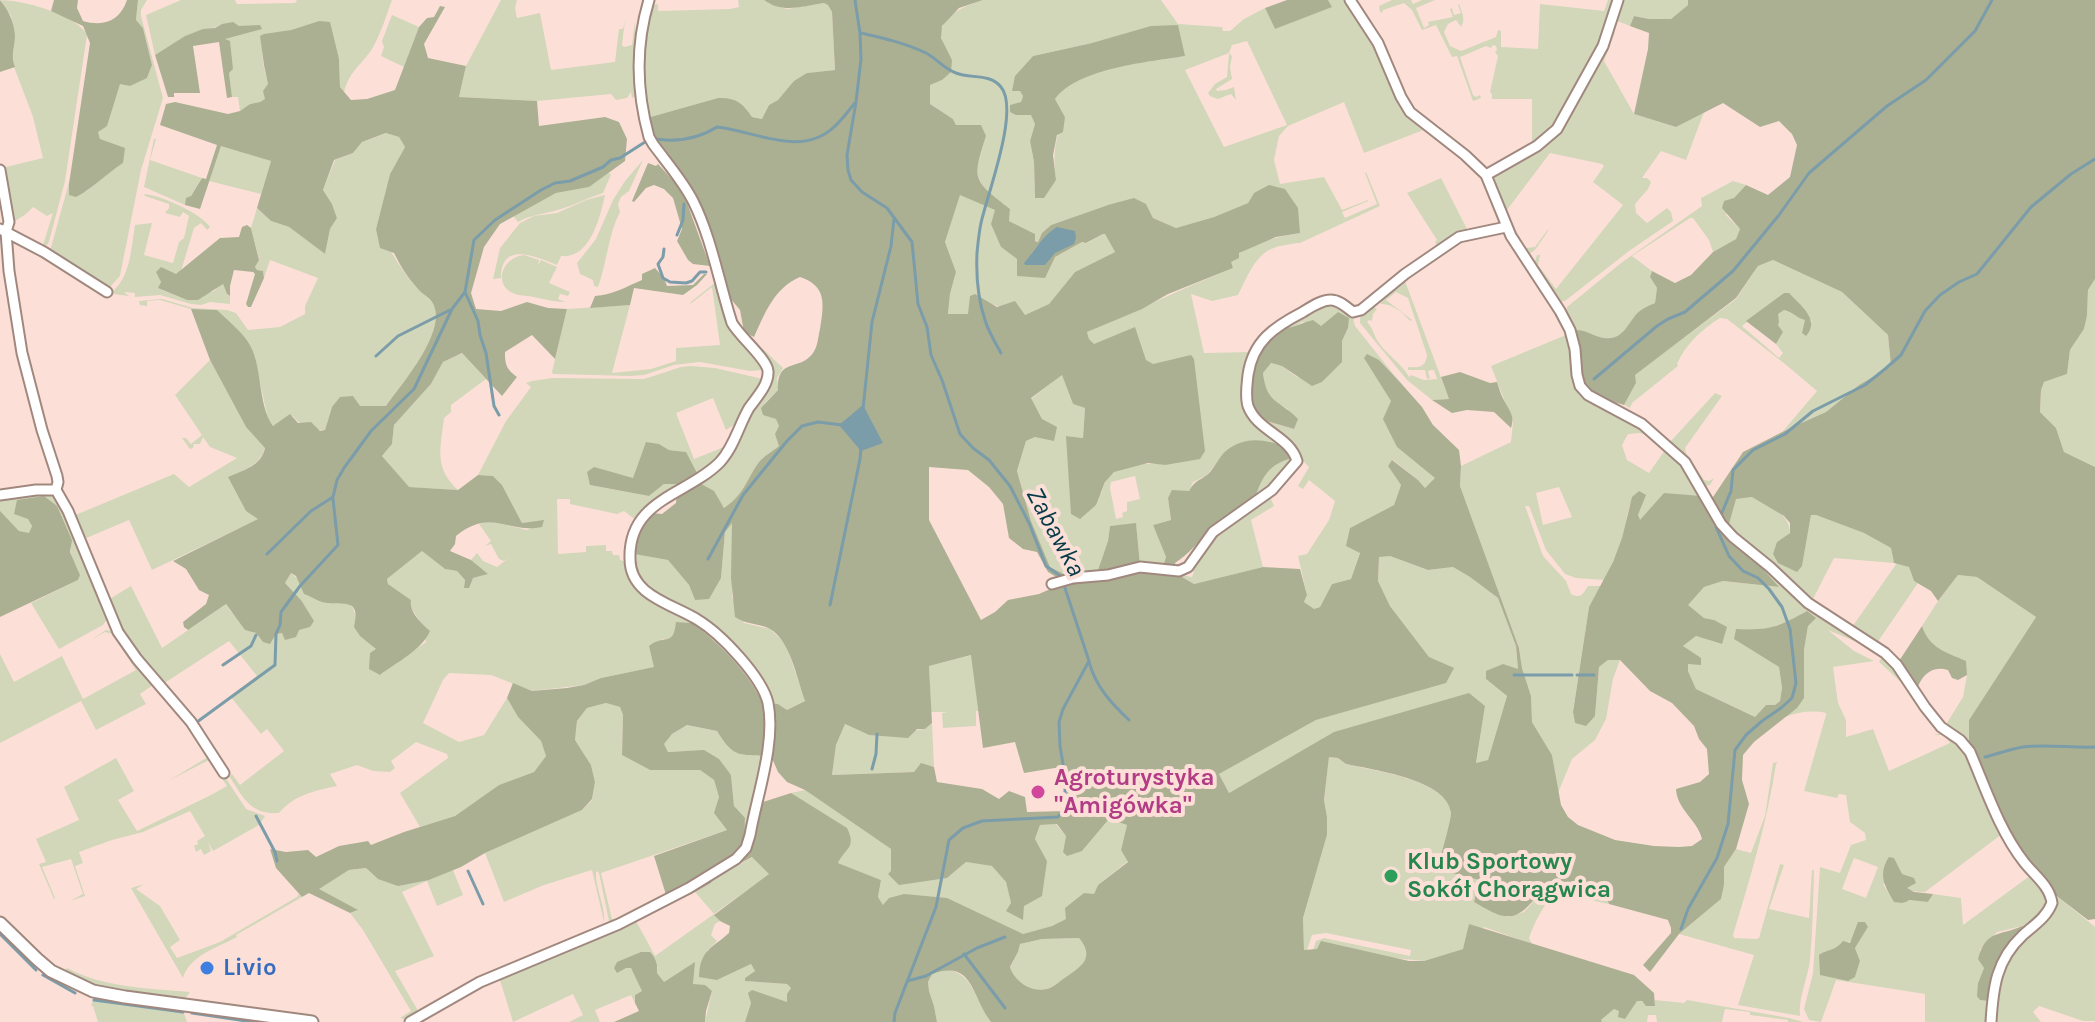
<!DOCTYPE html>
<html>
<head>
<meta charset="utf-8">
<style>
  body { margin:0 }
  canvas { display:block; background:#fce0d7 }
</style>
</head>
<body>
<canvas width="2095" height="1022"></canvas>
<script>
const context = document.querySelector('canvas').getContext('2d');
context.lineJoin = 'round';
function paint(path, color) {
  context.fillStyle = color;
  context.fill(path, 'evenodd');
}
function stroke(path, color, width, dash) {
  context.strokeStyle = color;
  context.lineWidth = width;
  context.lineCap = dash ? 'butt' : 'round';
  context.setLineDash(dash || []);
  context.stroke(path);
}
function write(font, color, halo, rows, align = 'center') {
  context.font = font + ' Karla,sans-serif';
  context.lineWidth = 8;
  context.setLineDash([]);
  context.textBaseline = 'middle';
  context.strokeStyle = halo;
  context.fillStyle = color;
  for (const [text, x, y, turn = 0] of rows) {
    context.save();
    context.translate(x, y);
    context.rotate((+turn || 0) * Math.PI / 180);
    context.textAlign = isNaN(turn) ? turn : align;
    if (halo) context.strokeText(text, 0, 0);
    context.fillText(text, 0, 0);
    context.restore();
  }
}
const green = new Path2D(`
  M1,0C23,0 77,15 87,35L65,181L50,238L48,244L42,248L14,232L40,247L43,245L53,213L47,216L33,207L26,214L12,223L2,168L43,158L33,117L11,59L15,34L11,16Z
  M138,0H147L141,10V16L163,98L141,170L120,276L108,289L50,251L71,175L69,194L87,191L107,173L123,163L100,139L98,132L120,84L147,78L152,65L143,28L136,20Z
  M181,0H235L237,4L295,3L297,0H392C386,16 381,34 372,49C360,67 350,70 344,92L340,87L339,59L319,21L291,30L261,36L263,63L268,84L265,99L260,102L250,104L240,111L238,97H232L229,73L233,68L224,39L239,26L222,24C212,30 201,30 190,34C178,40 167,48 155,55L146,15Z
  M501,0H517L515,8L517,18L540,13L551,70L615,62L619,29H623L625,20L622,45L624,47L632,45L635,21L637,96L632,98L631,92L627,98L616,100L611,94L537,101L459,97L466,66Z
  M738,0H764L770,4L787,9L824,3L828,4L832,12L835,70L807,73L778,100L769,105L763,119L752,117C743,104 734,98 718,98L647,118L640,68L650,6L658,4V11L730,9L739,7Z
  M983,0H1161L1178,24L1222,27L1223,31H1230L1244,19L1265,8L1275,29L1331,6L1328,0H1346L1365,27L1389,71L1426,129L1364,153L1344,102L1288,126L1279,136L1274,160L1280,184L1324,177L1342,210L1368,200V201L1342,212L1345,218L1377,204L1365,173L1366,172L1380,206L1300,243C1293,243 1288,245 1280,246C1256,251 1249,274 1238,295L1212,301L1191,294L1204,353L1252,352L1246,405L1293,456L1291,465L1254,502L1259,482L1276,462L1227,450L1206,476L1193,482L1189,491L1168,498L1171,520L1153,525L1166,557L1163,567L1140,565L1136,524L1110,526L1108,541L1097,573L1065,578L1062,573L1050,567L1031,521L1017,471L1026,441L1035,437L1042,419L1031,399L1062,374L1073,404L1085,408L1083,438L1066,436L1101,494C1104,486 1106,476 1114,472C1126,465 1152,462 1165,465L1153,364L1094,345L1089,339L1087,332C1136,311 1183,288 1233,268L1230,262C1247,243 1276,237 1300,233L1254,193L1248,203L1214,217L1176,228L1153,218L1146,204L1108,205L1051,225L1042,233L1038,242L1034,240L1035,234L1009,221L1010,209C974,180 971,182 986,136L956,125L953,119L930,104V85L942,80L952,60C948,53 942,44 941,36C939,15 968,5 983,0ZM1247,41L1287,125L1224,147L1185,70L1229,53L1227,77L1215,84L1208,93L1210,96L1218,99L1231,94L1236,100L1234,87L1226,90L1217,91L1216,89L1232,79L1230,67L1232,56L1229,53L1232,45ZM1092,43L1185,56C1148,62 1078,68 1055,99L1065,117C1054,141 1053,154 1056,180L1035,198L1034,162L1030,141L1035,124L1032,115H1016L1023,96L1015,76L1033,56ZM1135,476L1140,499L1127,502V511L1122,513L1123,517L1116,519L1110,488L1111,482Z
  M1392,0H1411L1413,4L1422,0H1435L1416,8L1424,28L1429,25L1428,22L1453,17L1450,9L1452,8L1454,15L1461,13L1458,5L1459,4C1462,12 1466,20 1461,27L1456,20L1448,24L1444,32L1450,46L1461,51L1496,37L1498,30L1501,31V47L1538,49L1540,4L1604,11L1608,0H1615L1600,47L1550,132L1532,145V99H1492V94L1490,92L1498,56L1495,52L1497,50L1496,46L1493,45L1491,48L1486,46L1460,57L1473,95L1476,97L1480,95L1481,98L1473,101L1457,56L1452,57L1436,25L1422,30L1412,10L1404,3L1383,10L1382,13L1380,12L1379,6Z
  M1622,0H1688V5L1671,19H1649L1634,16L1630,26L1615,20Z
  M392,15L419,27L404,67L381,56L384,47L382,41Z
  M1612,31L1615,32L1604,61L1634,114L1676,127L1704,112L1686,160L1661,151L1642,178H1647L1651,182L1648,189L1635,204L1636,213L1647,223L1667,208L1671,212L1673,221L1629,251L1565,301L1558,302L1534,264L1537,255H1545H1540L1538,265L1556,289L1623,205L1593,182L1604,166L1602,164L1550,153L1507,210L1515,229L1526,248L1535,247L1549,228C1547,234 1543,238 1539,244C1537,247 1534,252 1530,253C1516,254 1497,193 1493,181L1494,176C1506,161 1526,159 1542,148C1572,128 1596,65 1612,31Z
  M387,133L399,137L405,147L390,174L376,229C391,249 401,272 419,290C425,296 432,299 435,308C443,338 402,384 386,406L332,407L325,430C313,432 299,425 293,416L273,426L268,419L257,369L217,310L191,309L160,300L147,301V306L140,305L139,301L162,299L193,308L227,310L236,313L248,330L280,327L305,314V306L318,278L270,260L264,278L263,271L257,270L255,267L259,259L251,228L257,208L271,221L289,227L325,254L330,229L337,218L332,204L323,190L335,160L353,153L362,142Z
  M154,139H156L150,160L202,178L185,205L144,187Z
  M221,145L271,161L261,194L209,181Z
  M643,160L629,191L621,197L618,204L620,212C608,235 607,263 598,287L594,286L593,280L580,274L577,263L596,239L613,200L625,181Z
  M608,173L611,174L610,177L603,193C589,197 575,205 561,209C546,214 532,214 518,222L513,216L556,193L588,187Z
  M1441,178L1467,229L1484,228L1490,224V227L1438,247L1435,242L1437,240L1407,193Z
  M1733,181L1746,185L1734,198L1726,215L1740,229L1736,239L1713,252L1709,240L1693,218H1690L1632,256L1652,271L1650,277L1657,288L1655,303C1647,306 1639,310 1634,317C1627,326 1623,336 1611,338C1597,340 1589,329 1574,330L1566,313L1567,307L1621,263L1702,206L1701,198Z
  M144,194C161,195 202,214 210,227L207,230L201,223L194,228L181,271L176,274L156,273L160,277L162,290L187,300L214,291L220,285L223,284L227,294L230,296V304L210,302L201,305L191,304L160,295L135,297V293L124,292L129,296L113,294L112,292C131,276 131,248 135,225L152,223L144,255L173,263L179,242L184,238L189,216L183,212L180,217L165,213L169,208V204L145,196Z
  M960,194L995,210L1001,247L1017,259L1055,257L1082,242L1087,243L1103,234H1105L1115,252L1075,272L1049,304L1025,315L970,297L969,314H948L950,294L956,272L945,242Z
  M605,195C600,218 590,259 561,256L557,265C536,257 501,240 501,278L493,279L500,248L520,223L534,216L557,213L586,200Z
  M524,255L539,260L538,265L541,260L557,267L549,283L570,292L568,296L560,294L558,299L565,302C553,302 540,298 528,296C525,296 517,295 515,294C492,286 502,257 524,255Z
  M1773,260L1842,292L1888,335L1891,366L1859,385L1826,412L1783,431L1817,391L1785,364L1727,319L1720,318C1702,329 1685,345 1677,364L1678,366L1632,403L1630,408L1624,405L1636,383L1634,375L1736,299L1758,266ZM1784,293L1812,321L1802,334L1806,319L1784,310L1777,313V324L1783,332L1776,344L1783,353L1779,358L1742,326Z
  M1410,273L1413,276L1405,281L1449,399L1432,400L1407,380L1360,323C1359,314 1365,310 1371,305L1377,309L1373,314L1372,321L1369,320L1367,322C1373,328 1373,333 1377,340C1386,355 1402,363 1409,377L1411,375L1424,380L1437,379L1434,370H1430L1428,372L1430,378L1427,379L1425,370H1408V367C1419,368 1426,367 1427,355L1408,298L1396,292L1386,300L1412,320L1410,321C1404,313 1391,303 1381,304L1379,298Z
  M2095,279V467L2064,452L2056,428L2040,412L2041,390L2044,382L2067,374L2070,350L2084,329L2087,316L2088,290Z
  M716,282L728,317L764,367L763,370L750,371L700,362L674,365L644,375L630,376L553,374L552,372L567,309L630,305L612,373L651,369L676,361V348L720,345L712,287L689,305L692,301Z
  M1326,304H1336L1352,314L1355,326L1399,381L1379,360L1392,402L1397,447L1436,478L1425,488L1418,480L1393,460L1388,466L1401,485L1394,505L1350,528L1360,552L1351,579L1332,584L1320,607L1314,609L1304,602L1307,595L1298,556L1307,554L1329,520L1335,501L1309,480L1303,489L1298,486L1309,467L1263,420L1294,429L1288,409C1269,399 1266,394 1263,373L1270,363L1282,366L1297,377L1322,382L1341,362L1342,341L1348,328L1338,312L1321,326L1302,322L1291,329L1280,328Z
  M1550,306L1555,307L1569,333L1575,377L1646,430L1682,463L1703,496L1639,521L1638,515L1645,496L1639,491C1626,503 1627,523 1622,539C1617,553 1611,567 1604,580L1576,578L1565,574L1546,550L1529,506H1525L1543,556L1566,581L1571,594C1581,599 1583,594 1588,586H1601L1589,607L1573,711L1575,723L1595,716L1599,667L1608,660H1620L1613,679L1606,719L1595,740L1572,759L1558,793L1552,755L1532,722L1531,696L1522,668L1519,648L1460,486L1461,466L1511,442L1513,422L1491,366L1566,335ZM1640,433L1650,436L1665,450L1649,473L1627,460L1622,445L1628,434ZM1559,487L1572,517L1543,525L1536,493Z
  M763,349L783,368L777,378L778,390L765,403L763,415L776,418L779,426L780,446C773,451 764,456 759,462C746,480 744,495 725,508L696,482L711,473L769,385L761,353Z
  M462,353L486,379L451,405V412L444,418C441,447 433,467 458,490L408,487L382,456L392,444L394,425L431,384L443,362Z
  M210,360L246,427L265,447C261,465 244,470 229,477L259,519L152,570L129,520L84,539L97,567H94L73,516L174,474L189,487L237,458L210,447L203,437L200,444H194L193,448L190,449L182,438H186L191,444L202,435L175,395Z
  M691,366L715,368L763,379L740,421L726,430L713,398L676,413L694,459L724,447L730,438V441L719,460L637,521L624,511L617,514L570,504V499H557L558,554L586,552V546L606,545V551H612L613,555H619L620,560L626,562L629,574L711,633L752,677L766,703H763C746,669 720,645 691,621L671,639H662L655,667L601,678L584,685L532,691L491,675L449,673L443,680L423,723L459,742L484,735L507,698L518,717L541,741L546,756L534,772L499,785L455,816L420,827L400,793L448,758L447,754L416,742L391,761L395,768L390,772L373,771L357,765L330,774L337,786C314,791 294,795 279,813C250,815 243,797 229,776L232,774L240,785L284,751L267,729L261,734L230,696L257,676L229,641L163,684L127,641L108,600L131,586L162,648L226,604C235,621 252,627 263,642L276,634L310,627L301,600L285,583L291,573L325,603L346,602L353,608L356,617L376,649L380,675L426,642L420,622L410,606L411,600L388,584L387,579L422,551L445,569L457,571L465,580L464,588L473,578L487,574L471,560L477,553L483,561L497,567L509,558L504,561L499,559L491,544L485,546L491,541L479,524L490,521L527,530L543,521L522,523L502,485L493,476L478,475L506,421L531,387L526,383L532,381L552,378L644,379L681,367ZM659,444L669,450L686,452L680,484H664L649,496L590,485L623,475L633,479Z
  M1715,393L1722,396L1685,448L1686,453L1704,480L1709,481L1714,478L1710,485L1705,486L1694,468L1670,442Z
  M51,493L58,498L108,618L103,625L59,649L31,603L78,580C82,568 68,559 71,547L28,518L32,526L29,534L19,531L0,512V497Z
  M1273,495V497L1271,499L1274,506L1251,520L1263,567L1194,584L1177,574L1192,577L1194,572L1192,569L1213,534Z
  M1753,497C1768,506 1790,513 1790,533L1777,542L1802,565L1811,515H1816L1864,533L1891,548L1894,563L1834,558L1812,601L1728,527L1736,498Z
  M732,521V597L744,623L770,629L786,644L805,701L787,710L778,704H770L727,640L646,588L635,571L634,554L668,560L689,585L695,600L721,578L725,532Z
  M1726,535L1871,647L1896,669L1907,685L1902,683L1879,662L1881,658L1866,646L1828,630L1854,651L1874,661L1833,667L1838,703L1846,720V737L1873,729L1889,771L1950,743L1943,735H1933C1938,734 1941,733 1946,734C1967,742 1992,812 2002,834L1925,892C1912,893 1897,886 1883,884L1893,901L1899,903L1909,900L1928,902L1933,894L1961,898L1963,925L2031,875L2047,893L2048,906L2026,930L2022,926L1997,932L1980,950L1984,968L1978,983L1980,1000L1988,1001V1022H1925V994L1836,980L1821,1022L1809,1020L1804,1009L1813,973L1820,867L1840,873L1851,845L1866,840L1865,833L1850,822L1846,795L1839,794L1837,798L1804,791L1826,715V713C1813,710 1797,712 1785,717L1804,698V650L1808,626L1806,612C1776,628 1771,630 1736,629L1735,639L1779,667L1782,688L1780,701L1775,705H1766L1755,717L1696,689L1688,671L1683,646L1696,636L1722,644L1714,620L1704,618L1687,605L1704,587L1723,581L1778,587L1762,568L1731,543ZM1854,858L1878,867L1866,898L1842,889ZM1868,927L1855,948L1860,961L1855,977L1823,952C1843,948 1853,940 1868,927Z
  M1379,556H1390L1428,570L1453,567L1470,577L1498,598L1516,646L1518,669L1486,679L1507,696L1488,760L1476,764L1485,706L1293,756L1229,793L1219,774L1316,720L1446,682L1429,657L1390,606L1378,581Z
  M1897,563L1909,567L1914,581L1918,583L1879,640L1880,644L1899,661L1852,627Z
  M1958,575L1977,577L2036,617L1969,720V744L1945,726L1963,697L1967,675C1950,660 1929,647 1922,626L1938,601Z
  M106,630L115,632L169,701L168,703L153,685L140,694L146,704L96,730L81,701L0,743V654L14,682L62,656L83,699L136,670L112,634L105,632L91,640Z
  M972,655L978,711H976V726L943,728L942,713L948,712H931L929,666Z
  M606,703L620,707L623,715L622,755L650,770H700L714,780L719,797L715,813L727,830L601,873L612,919L615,920L610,926L599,873L596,871C595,890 608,910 603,928L596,931L593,929L603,926L604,922L592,870L544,885L504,902L485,853L582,810L592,800L595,782L591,765L575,740L577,721L587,708Z
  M932,723L934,767L921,764L914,772L832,775L836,745L845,724L869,735L925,729Z
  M687,725L717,731C731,755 737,755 764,755L745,844L734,806L731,774L686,751L668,752L663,743L672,734Z
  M208,757H212L246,809L265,816L259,825L213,851L208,842L211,851L204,855L201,849L196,852L194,846L198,844L197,841L205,836L190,811L143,832L112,840L79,852L83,863L75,866L85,896L70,901L83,894L71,859L42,867L55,898L54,899L39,864L46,862L36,839L79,820L64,787L116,758L134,791L118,800L137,831L211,795L227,786L209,760L168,781Z
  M1329,757L1338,758L1346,764C1373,771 1447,779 1451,813C1451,820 1440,859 1437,869L1479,880L1474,902L1495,913L1508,917L1524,912L1541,893L1556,889L1578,893L1590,887L1606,896L1609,904L1556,893C1543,905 1535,921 1529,938L1532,944L1484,927L1463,949L1424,961L1313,950L1316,941L1324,938L1410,956L1411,950L1326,933L1312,935L1307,950H1304L1303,918L1327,835V817L1324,800Z
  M1778,762L1776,764C1767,823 1750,878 1733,935L1734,938L1756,939L1759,938L1780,864L1784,865L1769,909L1809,918L1812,870H1814C1813,900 1813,930 1810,960C1808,978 1798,998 1800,1016L1738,1005L1754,955L1679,934L1721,899L1724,885V867L1736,849L1751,853L1765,816L1773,763Z
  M805,790L891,849V871L947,878L966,862L993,866L1006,882L1011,903L1022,919L1024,906L1047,861L1035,839L1040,825L1056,824L1066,836L1063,852L1082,851L1109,819L1127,825L1121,850L1128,861L1098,885L1094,894L1067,919L1052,926L1023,934L883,905L878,897L881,880L838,863L839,860L791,793Z
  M753,857L770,874L714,914L720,921L715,924L711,935L717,941L707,951L717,980L751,964L755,971L745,978L746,981L787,984L791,988L788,1002L751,1003L745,1022H705L712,991L693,985L694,963L664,982L657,973L658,967L626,968H631L643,991L635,995V1003L631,995L595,1010L600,1022H569L583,1015L573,994L513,1022L499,977L630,921H636L655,956L714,914L695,892L662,907L663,905L692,889L695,892L711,883L712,880Z
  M366,868L378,879L429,880L453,870L463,895L437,906L427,881L402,892L434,956L395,971L417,1009V1014L407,1020L400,1018L411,1011L363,930L350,913L357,911L318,889L349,870Z
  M144,884L136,889L160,906L180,940L170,947L177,958L220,942L297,897L299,894L302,897L236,935L237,937C217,948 190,955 183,978L131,888Z
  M2058,897L2095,927V1021H2083L2039,1006L2033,1012L2041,1022H1995C1995,1004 1997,975 2007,960C2019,939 2058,922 2058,897Z
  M1079,938C1095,959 1082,966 1066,977C1061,980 1055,986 1050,988C1034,994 1015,983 1010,968L1018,952L1020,944L1042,939Z
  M67,968C105,988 147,988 190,992L184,1000L93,986L63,972Z
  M946,969C976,975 974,1000 991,1022H937L934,1006L929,991L928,982L932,974Z
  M94,997L183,1010L187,1022H98L93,1006H91Z
  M1637,1000L1655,1006V1000L1684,1003L1687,1000L1789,1018L1803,1022H1788V1020L1750,1015V1012L1725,1009L1722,1022H1657L1656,1015H1648L1647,1022H1602L1601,1020L1614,1009L1620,1011Z`);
const forest = new Path2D(`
  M0,0C8,9 14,22 15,35C15,47 10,55 15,67L0,72Z
  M54,0H78L77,8L83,21C104,27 120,21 127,0H138L136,20L143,28L152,65L147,78L130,86L120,84L107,126L98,132L100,139L125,148L123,163C106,174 93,188 76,197L69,195V184L90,43L83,26L51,11Z
  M764,0H983L959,8L942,26L941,38L952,60L951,72L942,80L930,85V104L953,119L956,125H981L986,136C971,182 974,180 1010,209L1009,221L1035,234V241L1038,242L1042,233L1051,225L1108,205L1134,198L1146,204L1153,218L1176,228L1214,217L1248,203L1254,193L1269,185L1285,189L1298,208L1300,233L1276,237L1239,253V258L1231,262L1233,268L1168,294L1142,309L1087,332L1089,339L1094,344L1135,327L1146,360L1153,364L1191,355L1194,359L1205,451L1200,459L1165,465L1148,463L1114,472L1105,482L1096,505L1080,519L1071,514L1066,436L1083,438L1085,408L1073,404L1062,375L1031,398L1042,419L1057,427L1054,441L1035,437L1026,441L1017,471L1031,521L1050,567L1062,573L1065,578L1097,573L1108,541L1110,526L1136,523L1140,565L1163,567L1166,557L1153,525L1171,520L1168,498L1172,490L1189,491C1194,481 1199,481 1207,475C1215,468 1219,456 1227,450C1247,435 1266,440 1287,447L1289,459C1267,465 1260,481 1254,502C1240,512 1222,520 1210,531C1197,543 1190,553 1175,563L1177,574L1194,584L1263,567L1300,569L1307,595L1304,602L1314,609L1320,607L1332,584L1351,579L1360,553L1346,546L1350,528L1394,505L1401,485L1388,466L1392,460L1418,480L1425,488L1435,478L1397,447L1383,419L1391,401L1364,358L1367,354L1379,360L1399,381L1422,407L1433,425L1459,450L1461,466L1460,486L1519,648L1522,668L1531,696L1532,722L1552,755L1561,805L1568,817L1578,825L1615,840L1654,846L1679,847L1692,846L1702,839C1697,819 1677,810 1676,789L1700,782L1709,774L1707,749L1699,739L1694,726L1672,703L1650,691L1620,660H1608L1599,667L1595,716L1586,726L1575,723L1573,712L1589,607L1613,562L1622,538L1632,497L1639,491L1646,495L1638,515L1640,520L1664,493L1713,497L1743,452L1790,428L1826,412L1859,385L1891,366L1888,335L1842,292L1773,260L1758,266L1736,298L1635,375L1636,383L1624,405C1612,401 1595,399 1586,389C1577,380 1577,345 1574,330C1589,329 1597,340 1611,338C1623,336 1627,326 1634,317C1639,310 1647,306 1655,303L1657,288L1650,277L1652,271L1675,283L1691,275L1713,252L1736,239L1740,229L1722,208L1724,201L1734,198L1746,185L1768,195L1790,177L1797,145L1792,134L1779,121L1760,127L1723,103L1676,127L1634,114L1648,49L1649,33L1630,26L1634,16L1649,19H1671L1688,5V0H2095V279L2088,290L2087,316L2084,329L2070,350L2067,374L2044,382L2041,390L2040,412L2056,428L2064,452L2095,467V919L2088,920L2058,897L2024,856L2009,831L1977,757L1969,744V720L2036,617L1977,577L1958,575L1938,601L1931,591L1914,581L1909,567L1894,563L1891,548L1864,533L1816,515H1811L1802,566L1797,572L1778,563L1773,554L1777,542L1790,533V523L1784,516L1752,497L1736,499L1726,535L1731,543L1762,568L1779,587L1723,581L1704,587L1688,605L1704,618L1714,620L1727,627L1722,644L1696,636L1683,646L1701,658V665L1688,664V671L1696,689L1755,717L1766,705H1775L1780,701L1782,688L1779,667L1734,639L1736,629C1771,630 1776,628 1807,611L1816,618L1808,626L1804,650V698L1797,708L1754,742L1743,755L1742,780L1749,804L1736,849L1724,867V885L1721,899L1679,934L1650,972L1643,965L1671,933V928L1668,920L1609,904L1606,896L1590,887C1586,889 1583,892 1578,893C1567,895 1558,888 1546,892C1539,894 1536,898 1531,903C1511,926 1497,915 1474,902L1479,880L1437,869C1440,859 1451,820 1451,813C1447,779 1373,770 1346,764L1338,758L1329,757L1324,800L1327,817V835L1303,918L1304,950L1317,949L1321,941L1409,961H1424L1463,949L1469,924L1634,975L1654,993L1655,1006H1646L1642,1001H1637L1625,1019L1618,1017L1619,1011L1614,1009L1601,1020L1602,1022H991C971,997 974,959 932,974L928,982L929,991L934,1006L937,1022H745L751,1003L748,993L752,990L787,1002V994L791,988L787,984L745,981V978L755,971L751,964L717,980L699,977C700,950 711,949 729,933L730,926L720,921L714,915L769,874L752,857L712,879L711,883L695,892L692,889L743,856L750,844L760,803L791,793L847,828C857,848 845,848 838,863L881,880L878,897L883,905L889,898L904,894L947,898L1023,934L1052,926L1066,919L1065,908L1084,893L1094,894L1098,885L1128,862L1121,850L1127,825L1109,819L1082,851L1067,856L1063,852L1066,836L1057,824L1040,825L1035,839L1047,861L1042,896L1024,906L1023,920L1006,911L1011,903L1006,882L992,866L966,862L947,878L899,885L888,874L891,871V849L805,790L787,782L778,772L771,756C741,754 734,760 717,731L687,725L672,734L664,744L668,752L704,750L719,759L731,775L734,806L745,818C744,832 747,845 736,856L667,898L654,856L727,830L714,813L719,797L714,780L700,770H650L622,755L623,715L620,707L606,703L587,708L577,721L575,740L591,765L595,782L592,799L582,810L485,853L461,867L429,880L398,886L378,879L366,868L349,870L319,889L358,910L350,913L309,893L302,897L276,868L270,849L286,852L308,850L316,857L339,846L368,841L371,845L404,832L455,816L499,785L534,772L546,756L541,741L518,717L507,698L513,683L532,691L567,688L584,685L601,678L654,667L649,646C666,633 673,648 676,622L689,623L691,621C720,645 746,669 763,703L778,704L787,710L805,701C797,680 791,641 770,629C759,623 747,625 735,617L731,578L732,523L725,532L721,578L709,599L695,600L689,585L668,560L634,554L639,529L651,513L662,514L676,503L677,493L696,481L714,491L724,508C744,495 746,480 759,462C764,456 773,451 779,446L775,434L779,426L776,419L763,415L761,408L778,390C777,357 799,372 813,353C818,346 818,337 820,329C824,304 827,286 800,277C774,288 765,313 754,337L744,332L740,310L725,292L708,232L696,201L690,190L655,142L647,118L718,98C735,97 743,103 752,117L762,119L769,105L778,100L794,81L807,73L835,70L832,12L828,5L824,3C803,6 782,14 764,0ZM960,195L995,210L991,224L1001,247L1017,259V276L1045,278L1055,257L1082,242L1086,243L1103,234H1105L1115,252L1075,272L1049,304L1025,315L1015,301L997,307L975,294L970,296L968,314H948L950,294L956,272L945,242ZM929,467L968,470L989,487L1003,504L1009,538L1023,549L1037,552L1048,572L1058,578L1057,586L1039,594L1008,600L995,612L981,620L929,520ZM1390,556L1428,570L1453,567L1470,577L1498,598L1516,646L1518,669L1503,664L1486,671V679L1507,696L1488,760L1476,763L1485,706L1469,693L1334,732L1229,793L1219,774L1316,720L1446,683L1454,668L1429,657L1390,606L1378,581L1379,557ZM971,655L983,748L1015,742L1024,773L1067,766L1066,811L1027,812L1025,797L1009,791L999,799L982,789L937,782L934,767L921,763L914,772L832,775L836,745L845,724L869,735L908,738L917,729H925L932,723L929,666ZM1079,938C1095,958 1082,966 1066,977C1061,980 1055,986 1050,988C1034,994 1015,983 1010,967L1018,952L1020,944L1042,939Z
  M1287,0H1328L1332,7L1275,29L1265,8Z
  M440,6L445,7L424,44L428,58L466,66L459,97L537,101L539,126L605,117L619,122L627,139L625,161L589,187L556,193L500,224L484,247L471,293L476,309L501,311L527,302L548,308L567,309L555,359L532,335L505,352C505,364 506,369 517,377L502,396L462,353L443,362L431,384L394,425L392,444L382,456L409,487L458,490L478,475L493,476L502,485L522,523L544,520L542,527C506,534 492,507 456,536L455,544L450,551L471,560L488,574L473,578L469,588H464L465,580L457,571L445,569L422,551L387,579L388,584L411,600C409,612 421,623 430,631C422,650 397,662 380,675L369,669L370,653L376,649L360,636L354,627C362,595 340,607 322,602C316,600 310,596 304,594L296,576L291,573L285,583L301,600L314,621L310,627L299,630L296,637L285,640L282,633L276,634L270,644L263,642L256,633L245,630L226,604L188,630L184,627L183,622L206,604L209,595L199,590L186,569L173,561L258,519L246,511L228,477C244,470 261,466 265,448L246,427L210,360L191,309L217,310C227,320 240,330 248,342C263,363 257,404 273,426L290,414L298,423L311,422L320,431L325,430L332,407L340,397L353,396L360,406H386C401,385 450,329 432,302C429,297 422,294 418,289C408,278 401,267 394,253L380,248L376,229L390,174L405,147L399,137L386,133L362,142L353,153L334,160L323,190L332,204L337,218L330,229L325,254L289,227L271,221L257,208L271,161L221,146L200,209L185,205L186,198L191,196L202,178L206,179L217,145L160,125L166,104L175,102L228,114L240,111L250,104L260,102L265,99L263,91L268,84L264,65L260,36L264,34L291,30L319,21L330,22L339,59L340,87L351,100L367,99L395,90L419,27L427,18L434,17Z
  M233,22L239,26L260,25L262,29L225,39L230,41L233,69L229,73L232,97L227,98L219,42L193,46L200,93H174V97H168L155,55L185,36L203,29L215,28L222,24Z
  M1178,25L1185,56C1149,62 1078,68 1055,99L1065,117L1063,132L1057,135L1053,155L1056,180L1044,198H1035L1034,162L1030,141L1035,124L1031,115H1016L1010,112V105L1021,102L1023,96L1020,91H1012L1015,76L1033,56L1092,43L1151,26Z
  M648,163L656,166L658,164L679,187L687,203L710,266L693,264L688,260L677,241L682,229L673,198L664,189L654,185L646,188L634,202L632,201Z
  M247,225L251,228L259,260L255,267L257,270L263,271L264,278L251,307H248L246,304L255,274L253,272L234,270L230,286V296L227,294L223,284L198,300H187L158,288L161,282L156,272L161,267L176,274L220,238L239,237L242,227Z
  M655,268L664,278L667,286L693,285L704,274H707L697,285L683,295L634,288L630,305L590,308L595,296C613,295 625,287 642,280V274Z
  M1784,293H1789C1800,305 1821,320 1806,336L1802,333L1805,320C1797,318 1793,312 1784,310L1778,314L1779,322L1778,325L1783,332L1776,344L1746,321Z
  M1338,312L1349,318L1348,328L1342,341V362L1322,382L1312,386L1282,366L1271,363L1263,373C1267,405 1279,399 1298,419L1294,429L1263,420L1256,412L1250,397V385L1258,350L1280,328C1294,329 1300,323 1313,320L1321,326Z
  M1460,372L1490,383L1497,382C1499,388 1501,396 1505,402C1510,412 1515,416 1511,428L1494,412L1467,410L1452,413L1432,400L1449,399L1441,377Z
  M646,442L659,444L669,450L686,452L697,473L680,484H664L649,496L590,485L587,472L594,467L633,478Z
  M44,496L57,506L72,540L70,552L80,575L78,580L0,617V511L19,531L29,533L32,526L28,519L14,514L17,500Z
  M1922,626C1930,649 1946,652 1966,661L1967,675L1958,680L1952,678L1948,670C1932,665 1922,675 1917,689L1899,661Z
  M1889,857L1894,858L1902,874L1914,878L1916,883L1907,888L1914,892L1933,894L1928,902L1909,900C1904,904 1899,903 1894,902C1884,885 1878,874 1889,857Z
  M1858,922H1865L1868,927L1855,948L1860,961L1855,977L1848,981L1820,975L1819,955C1829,948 1834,952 1843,941L1850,943Z
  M2022,926L2026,930C2001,951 1991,968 1988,1001L1980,1000L1977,996L1978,983L1984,968L1978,959C1986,929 2001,936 2022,926Z
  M641,952H650C656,958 658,965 657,973L664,982L695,962L693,984L705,985L712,991L706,1011L705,1022H614L639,1011L635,1003V995L642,991L631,968H626L617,973L614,968L617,962Z`);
const water = new Path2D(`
  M1057,227L1075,231L1076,238L1074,244L1055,253L1045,265H1025L1024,263C1038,248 1040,238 1057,227Z
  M863,405L883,443L861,451L839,425Z`);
const stream = new Path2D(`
  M855,0L860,33L861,59L856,102L847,155L848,170L851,180L862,192L887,208L912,242L918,304L927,327L931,355L942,380L960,434L973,448L989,460L1010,486L1029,523L1046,566L1062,577
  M861,33C883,38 905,43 926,53C936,58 944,69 956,73C970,79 990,73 1001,87C1020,110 987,195 981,223C979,232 978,243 977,253C976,275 978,299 985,320C988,331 995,342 1001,353
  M655,139C676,142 698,139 717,127C755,131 801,158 834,127C842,120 848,111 855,103
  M677,235L683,220L684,204
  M664,249L663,257L658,264L663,278L670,282L686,283L692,281L700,272H706
  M465,292L478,321L480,335L486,353L494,406L499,415
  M376,356L398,336L450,310
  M1594,379L1657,326L1668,319L1685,312L1733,271L1779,215L1809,173L1887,106L1926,80L1975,31L1992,0
  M863,409L872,322L891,246L894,219
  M1721,515L1731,491L1733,470L1753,450L1785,434L1813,411L1865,385L1885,369L1901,355L1925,311L1940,295L1959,282L1977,274L2031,207L2071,174L2095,159
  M267,554L311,511L333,497L337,480L344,468L371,431L414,389L452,309L465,292L474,240L495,220L541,190L555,183L570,181L603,167L611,160L620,158L645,142
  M708,559L743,495L787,441L802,426L818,422L842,425
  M830,605L860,459L861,448
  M1089,662C1096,687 1111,703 1129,720
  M223,665L251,646L256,635
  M1514,675H1572
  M1577,675H1594
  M197,722L275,665L276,634L280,625L281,612L300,586L338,545L333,499
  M1985,757C1997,754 2010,749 2023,747C2046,744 2071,748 2095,747
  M872,769L876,754L877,734
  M256,816L275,852L277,861
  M468,871L483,904
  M1681,929L1688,909L1717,858L1728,824L1735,750L1746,735L1762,721L1781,708L1792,698L1796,683L1790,629L1782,607L1769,589L1758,578L1743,571L1729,556L1716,527
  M0,934L36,970
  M964,954L1005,1008
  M43,975L75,993
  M907,981L926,976L977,948L1005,937
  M94,1000L183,1012
  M192,1013L253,1022
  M894,1022L895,1013L936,907L949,840L963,828L982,821L1058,817L1065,807V776L1060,746L1059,722L1063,709L1089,661L1064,585`);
const minor = new Path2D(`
  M1350,0L1378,43L1401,97L1410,112L1465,155L1486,175L1511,236L1560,311L1570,330L1575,349L1577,375L1580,386L1588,395L1642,424L1685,462L1721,524L1733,537L1770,567L1808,603L1885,653L1897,665L1925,707L1941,727L1960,740L1970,752C1986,789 1999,830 2024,862C2034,875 2050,886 2052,903C2046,918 2034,925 2023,935C1996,960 1993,988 1991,1022
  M0,170L9,222L6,232L9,271L22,353L42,430L57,476L58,482L56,490L68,511L118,632L137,659L191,722L224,773
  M1486,175L1537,146L1557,129L1603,46L1618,0
  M0,229L44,252L107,292
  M0,495L36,490H56
  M1052,584L1073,578L1108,575L1140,567L1179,571L1188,567L1213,532L1272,490L1297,461C1290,436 1257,431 1248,406C1245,396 1247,385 1248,375C1253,341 1274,327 1303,312C1311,307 1321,300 1331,300C1339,300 1346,307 1353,312L1361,310L1405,274L1459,237L1506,227
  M410,1022L480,982L619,924L689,888L736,859L746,848L750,835C757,795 776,743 768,703C762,677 721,634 698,620C673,604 630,596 630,559C628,499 688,495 720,462C734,447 739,425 749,408C756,398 769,385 768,371C767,359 740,337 732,323C719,283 712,239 693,201C683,181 667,163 653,144L649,137C636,90 635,46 649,0`);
const tertiary = new Path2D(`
  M0,923L37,959L51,971L93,991L125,997L312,1022`);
const markers = [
  [1038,792,8,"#d1479c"],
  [1391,876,8,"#2e9e5b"],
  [207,968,8,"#3f7fe0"]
];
const hotelNames = [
  ["Agroturystyka",1054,778],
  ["\"Amigówka\"",1054,806]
];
const leisureNames = [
  ["Klub Sportowy",1407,862],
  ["Sokół Chorągwica",1407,890]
];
const shopNames = [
  ["Livio",223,968]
];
const waterNames = [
  ["Zabawka",1055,532,62]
];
paint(green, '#d2d7ba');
paint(forest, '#acb093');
paint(water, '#7b9ca9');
stroke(stream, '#7b9ca9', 3);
stroke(minor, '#a1887f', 13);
stroke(tertiary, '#a1887f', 15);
stroke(minor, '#fff', 9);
stroke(tertiary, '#fff', 11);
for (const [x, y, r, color] of markers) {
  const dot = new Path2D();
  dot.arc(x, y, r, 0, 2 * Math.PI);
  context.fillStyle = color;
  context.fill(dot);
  stroke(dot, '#fce0d7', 3);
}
write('bold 24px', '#b23c85', '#fce0d7', hotelNames, 'left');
write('bold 24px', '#27864d', '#fce0d7', leisureNames, 'left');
write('bold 24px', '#366cbe', '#fce0d7', shopNames, 'left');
write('italic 26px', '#063a49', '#fce0d7', waterNames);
</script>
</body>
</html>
